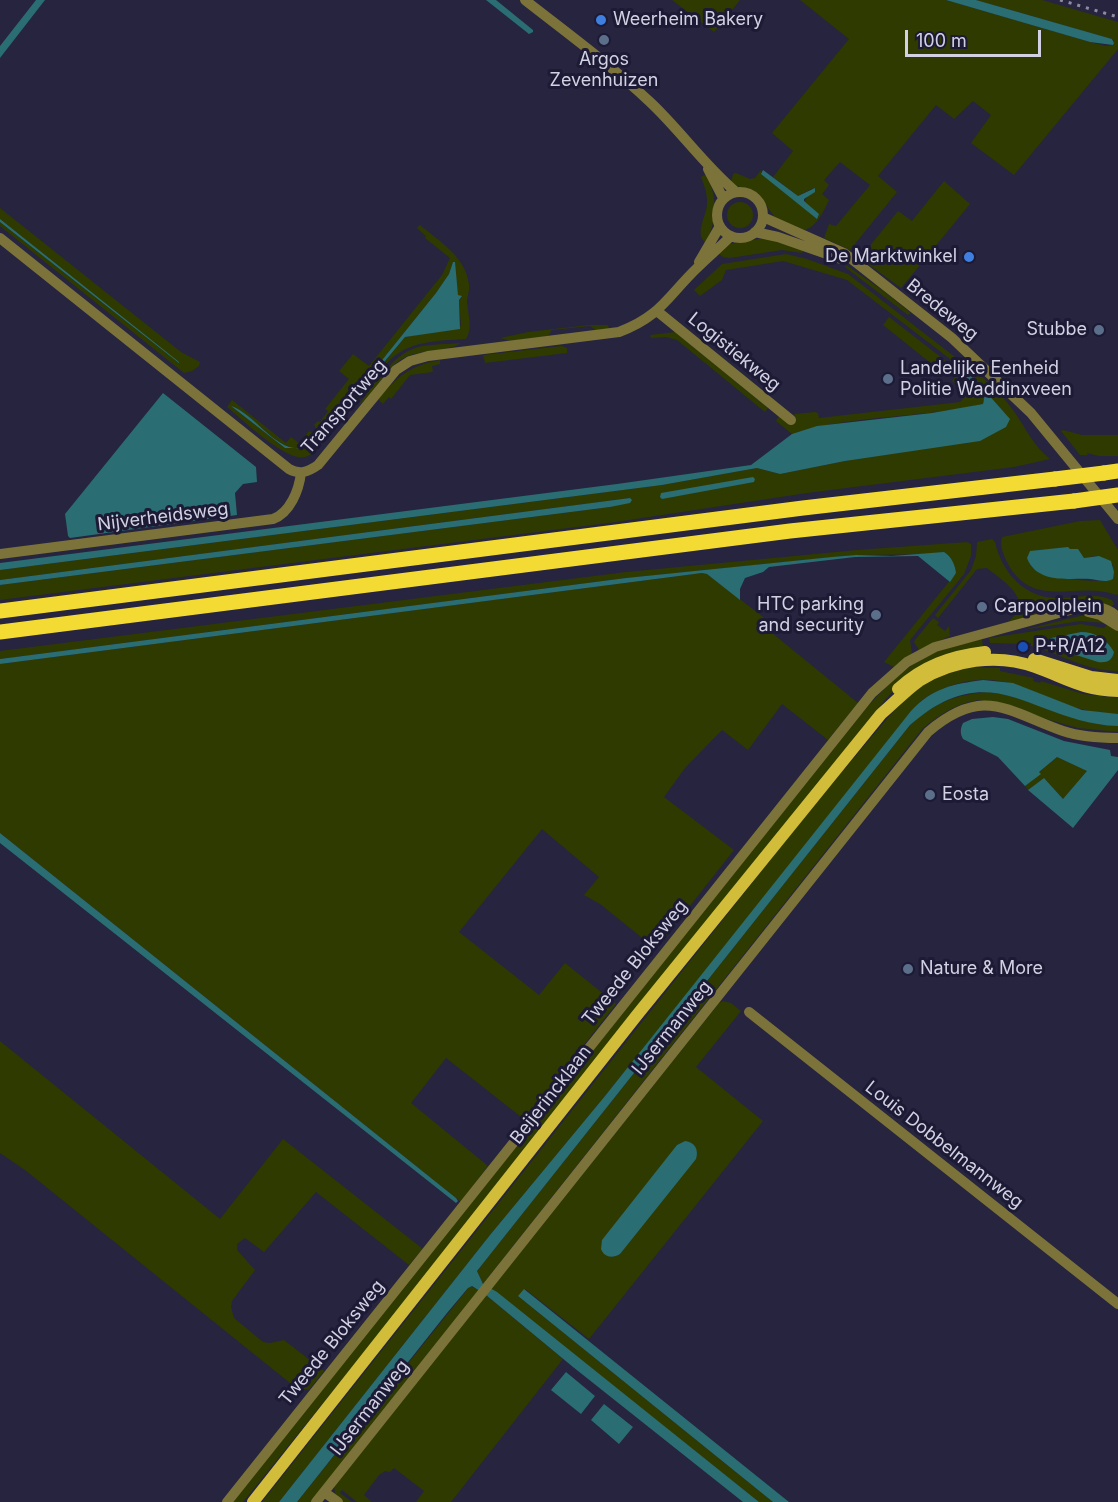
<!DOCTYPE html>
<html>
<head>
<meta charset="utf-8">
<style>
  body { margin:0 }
  #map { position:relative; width:1118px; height:1502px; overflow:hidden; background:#26243e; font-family:Inter,sans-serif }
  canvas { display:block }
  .scale { position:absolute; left:905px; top:30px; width:136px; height:27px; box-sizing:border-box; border:3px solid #d1d1e3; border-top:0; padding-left:8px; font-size:18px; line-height:21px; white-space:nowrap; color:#d1d1e3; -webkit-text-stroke:4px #1c1a34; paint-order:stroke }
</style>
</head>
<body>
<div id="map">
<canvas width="1118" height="1502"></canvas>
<div class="scale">100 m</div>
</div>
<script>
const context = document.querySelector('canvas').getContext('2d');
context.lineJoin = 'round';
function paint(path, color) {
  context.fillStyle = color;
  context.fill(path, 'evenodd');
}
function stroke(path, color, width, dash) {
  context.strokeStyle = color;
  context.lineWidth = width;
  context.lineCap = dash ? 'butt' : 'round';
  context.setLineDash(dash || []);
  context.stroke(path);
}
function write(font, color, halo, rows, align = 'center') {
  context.font = font + ' Inter,sans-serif';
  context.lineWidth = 6;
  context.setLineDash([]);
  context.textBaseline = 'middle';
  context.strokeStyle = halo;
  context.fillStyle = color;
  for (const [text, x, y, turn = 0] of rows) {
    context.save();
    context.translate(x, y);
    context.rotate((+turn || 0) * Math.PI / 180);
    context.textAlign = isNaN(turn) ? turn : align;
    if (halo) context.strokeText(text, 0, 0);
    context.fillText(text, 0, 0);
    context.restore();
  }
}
const green = new Path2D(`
  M672,0H740L714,32Z
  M800,0H946L1090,42L1106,46L1113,45L1114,40L1112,39L976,0H1042L1118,22V49L1014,175L971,143L991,115L973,101L954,119L936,105L878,176L897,192L850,250L824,238L829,224L836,226L870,185L840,162L824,180L829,185L822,194L829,200C823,212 818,225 805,230L776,219L758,194L750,189L735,186L731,182L733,174L736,173L750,179L755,178L761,170V173L819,214L804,202L813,188L798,196L773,177L793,151L772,133L849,39Z
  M706,174C718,197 717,220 706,243C693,233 708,215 707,201C707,192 704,185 701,177Z
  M944,181L970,204L901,288L860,258L898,211L912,221Z
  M727 215a13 13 0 1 1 26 0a13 13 0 1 1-26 0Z
  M0,208L181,352L200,362L199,366L192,371L184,373L0,226V222L179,363L0,219Z
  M420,225C440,242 465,256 469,284C470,291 467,296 467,302C468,315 473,328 466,339C437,341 408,340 387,363L323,443C318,448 313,455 305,457C286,462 242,419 227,407L232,400L286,443L291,437L299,443L309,431L312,433L316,428L314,425L318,421L320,422L328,411L325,409L349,379L339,371L353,354L369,366L442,275L450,258L425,238L426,236L417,228ZM453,262L458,295L462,297L459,300L461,326L405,337L316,444L306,448H285L231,406C259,414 286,473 321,436L436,293L449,274Z
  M765,238L804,250L802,253L782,250L730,258L723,257L718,253L730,244Z
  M786,254L807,259L848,274L960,361L948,377L883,325L889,317L951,365L954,362L847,280L783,261L726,270L722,280L700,296L694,290L722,264Z
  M846,265L881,289L911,313L908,315L845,267Z
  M589,325H608L609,329L597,331L590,326L552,330L548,336L510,341L500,338L528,332Z
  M675,332L768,408L765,412L677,340L666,337L651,338L650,335Z
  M461,343C443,354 420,348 402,359C383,370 374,396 358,406C374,385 391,355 418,347C431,344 447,344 461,343Z
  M562,346L567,348V353L485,363L483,355Z
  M440,360V364L432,366L433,372L410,375L391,399L389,397L383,404L378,399C398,376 409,366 440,360Z
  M965,365C983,376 1001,393 1013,410C1027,429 1031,443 1050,459L1014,467L807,493L616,522L0,600V585L610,507L630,498L0,580V570L662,485L757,468L780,474L845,461L1010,419L965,371L962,375C972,382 988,390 983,404C921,419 853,414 792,434L776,421L779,416L789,424L795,417L794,414L815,412L818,413L819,418L960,402L965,397V393L952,381Z
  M1063,430L1082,435H1118V456H1099L1087,453L1088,455H1080L1061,431Z
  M1100,520L1118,550V594L1116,595C1078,580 1034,611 1008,564C1004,556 999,546 1002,537L1080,521ZM1070,549L1084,558L1095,556L1113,565V579C1104,584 1050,578 1040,573C1036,571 1032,566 1029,563Z
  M992,539L995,542C1002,573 1026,600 1061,598C1080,598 1094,592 1112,600L1114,604L1111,607L1008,622C1036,600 1004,582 987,568L977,569L938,618L935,615L971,570L976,556L977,542Z
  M967,542L971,544V556L964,574L910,640L912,654L894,667L884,662L956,573L947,554L856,555L626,578L0,659V651L626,572L857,550Z
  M702,573L707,574L771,623L772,633L858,703L828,740L782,704L748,750L722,730L685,768L664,797L734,850L656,949L600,904L584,895L599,877L542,829L459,932L539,995L565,963L616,1004L525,1120L446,1058L411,1103L488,1166L461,1202L0,833V664Z
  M1080,616H1091L1105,623L1080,621L1023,630Z
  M933,618L939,622L937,625L945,631L949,626L950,636L919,650L914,642L915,640Z
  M1109,623L1118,631V671C1086,671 1061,654 1031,646V643L1024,642L1023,644L990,643L989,638L1081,624L1104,628ZM1081,632L1102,638L1054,648L1048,645V639L1051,638Z
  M982,639L983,647L901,683L884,701L471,1220L243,1502H232L861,714C884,688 907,663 941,650C954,645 968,643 982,639Z
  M968,667L1000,668V671L1034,678L1033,681L1040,683L1041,681L1083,694L1118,698V714C1105,713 1093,713 1081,709C1032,696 1003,666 947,687C936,692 927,695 919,703L605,1096L490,1235L279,1502H262L813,806L904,699L935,677Z
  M988,692C1033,697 1072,724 1118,726V732L1078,728L978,700C955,704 941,714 923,728L483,1284L477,1271L910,725C936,702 954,695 988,692Z
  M1057,757L1088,771L1063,799L1044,778L1028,790L1025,786L1040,774L1039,772Z
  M723,1001L731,1003L741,1011L696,1067L763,1121L589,1339L525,1289L518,1296L773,1502H759L491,1289L719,1003ZM685,1141L620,1254L611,1257L677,1145Z
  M0,1041L220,1219L283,1139L423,1249L409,1265L316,1192L264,1252L245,1238L237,1244V1250L255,1270L232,1301L231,1307L234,1318L263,1342L270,1343L284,1340L324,1371L309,1390L295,1387L25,1170L0,1153Z
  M470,1286L479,1290L475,1295L311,1502H297Z
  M486,1295L563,1359L451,1502H416L424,1491L394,1468L390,1472L385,1471L379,1475L364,1495L372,1502H357L342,1490L340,1493L352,1502H343L335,1494L334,1486Z`);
const water = new Path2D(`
  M36,0H45L0,58V46Z
  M486,0H496L533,30V32L529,34Z
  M946,0H976L1112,39L1114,43L1113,45L1090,42Z
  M763,170L798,196L815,188V192L804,199V201L819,214L817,219L761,174Z
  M0,219L179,362V363L0,222Z
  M453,262H455L458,295L462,296L459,300L460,329L405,337L316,444L306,448H285L231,406C260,415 286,473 321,436L436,293L449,274Z
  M965,371L979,384L1010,419L1006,427L980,441L845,461L780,474L757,468L662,485L0,570V563L617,484L751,465L792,434L817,426L932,413L983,404C988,390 972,382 962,375Z
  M163,393L256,467L257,482L243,484L235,493L237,515L70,538L68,536L65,514Z
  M753,477L755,479L754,482L662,499L660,497L661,493Z
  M630,498L632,500L630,503L610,507L0,585V580Z
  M1068,547L1070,549H1078L1084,558L1099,556L1111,561L1114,572L1113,579C1106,583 1098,580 1090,579C1068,578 1037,584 1027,558L1030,551Z
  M944,552C952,557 955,565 956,573L950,582L918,556L855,557L769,567L763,572L745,578L740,589V600L707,574L702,573L0,664V659L626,578L832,557L856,555L892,556Z
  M1081,632C1095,632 1107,639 1114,652C1112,661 1107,663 1098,662L1054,648L1046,642L1051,638Z
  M983,680L1013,683L1082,710L1118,714V726C1033,723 993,652 910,725L477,1271L483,1284L497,1292L759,1502H743L573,1367L486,1295L472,1286L468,1288L447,1313L297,1502H279L490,1235L605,1096L911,711C932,688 953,684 983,680Z
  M993,717L1008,719L1064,741L1110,750L1111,756L1118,757V770L1073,828L1028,790L1044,778L1063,799L1087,771L1057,757L1039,772L1041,774L1025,786L998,757L963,739C960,734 960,729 963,723L972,719Z
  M0,833L456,1198L458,1201L456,1203L0,843Z
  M685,1141C695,1142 699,1150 696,1159L620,1254C612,1259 604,1257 601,1249L602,1240L677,1145Z
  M524,1289L789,1502H773L518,1296Z
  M566,1372L595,1396L581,1414L551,1390Z
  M604,1404L633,1427L619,1444L591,1420Z`);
const minor = new Path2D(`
  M525,0C567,33 611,65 650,102C680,130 704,165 736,192
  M708,169L723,198
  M717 215a23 23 0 1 1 46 0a23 23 0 1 1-46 0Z
  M763,217L844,253L952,338L1031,413L1118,519
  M755,232L778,237L841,259
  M0,238L289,469C300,475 308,472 318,465L396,370L410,361L428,356L619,332C661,316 667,297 697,268C708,257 720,247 731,236
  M699,262L720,226
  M657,311L791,420
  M0,554L273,519C290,513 299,490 301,473
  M1088,612L1100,615L1118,626
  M749,1012L1118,1304
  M324,1492L338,1502
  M227,1502L872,693L907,662L935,647L1077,608C1092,605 1105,606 1118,617
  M316,1502L928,732C983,685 1007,711 1063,731C1081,737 1100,738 1118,738`);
const major = new Path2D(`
  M1034,659L1091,677L1118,680
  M898,689C923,666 951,656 985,652
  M253,1502L637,1015L881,714C894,703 905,691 919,681C952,660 998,653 1035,667C1066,678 1082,690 1118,691`);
const highway = new Path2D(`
  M1104,473L1118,471
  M0,611L803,508L1055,479
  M0,632L790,531L1074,501`);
const rail = new Path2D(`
  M1060,0L1118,17`);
const highwayBridge = new Path2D(`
  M1055,479L1104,473
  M1074,501L1118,495`);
const markers = [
  [601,20,6,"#3f7fe0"],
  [604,40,6,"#5c6f8a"],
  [969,257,6,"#3f7fe0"],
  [1099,330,6,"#5c6f8a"],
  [888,379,6,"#5c6f8a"],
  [982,607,6,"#5c6f8a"],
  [876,615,6,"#5c6f8a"],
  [1023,647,6,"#1a4fb4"],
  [930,795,6,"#5c6f8a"],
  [908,969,6,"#5c6f8a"]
];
const poiNames = [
  ["Weerheim Bakery",613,20],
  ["Argos",604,60,"center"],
  ["Zevenhuizen",604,81,"center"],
  ["De Marktwinkel",957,257,"right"],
  ["Stubbe",1087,330,"right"],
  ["Landelijke Eenheid",900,369],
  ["Politie Waddinxveen",900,390],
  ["HTC parking",864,605,"right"],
  ["and security",864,626,"right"],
  ["Carpoolplein",994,607],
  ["P+R/A12",1035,647],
  ["Eosta",942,795],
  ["Nature & More",920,969]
];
const streetNames = [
  ["Bredeweg",942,310,39],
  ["Logistiekweg",734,352,39],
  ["Transportweg",344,407,-49],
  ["Nijverheidsweg",163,517,-7],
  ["Tweede Bloksweg",635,963,-51],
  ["IJsermanweg",672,1028,-51],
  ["Beijerincklaan",551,1095,-52],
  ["Louis Dobbelmannweg",944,1145,38],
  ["Tweede Bloksweg",332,1343,-51],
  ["IJsermanweg",370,1408,-52]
];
paint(green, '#2f3a00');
paint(water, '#2a6d73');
stroke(minor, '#7c733a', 10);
stroke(major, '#d1bd3a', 12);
stroke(highway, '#f4db33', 15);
stroke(rail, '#8c8ca1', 3, [3, 6]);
stroke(highwayBridge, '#f4db33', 15);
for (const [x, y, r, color] of markers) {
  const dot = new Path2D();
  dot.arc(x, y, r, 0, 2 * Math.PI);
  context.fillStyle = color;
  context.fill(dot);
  stroke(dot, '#1c1a34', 2);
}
write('18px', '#d1d1e3', '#1c1a34', poiNames, 'left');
write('18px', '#d1d1e3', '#1c1a34', streetNames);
</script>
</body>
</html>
